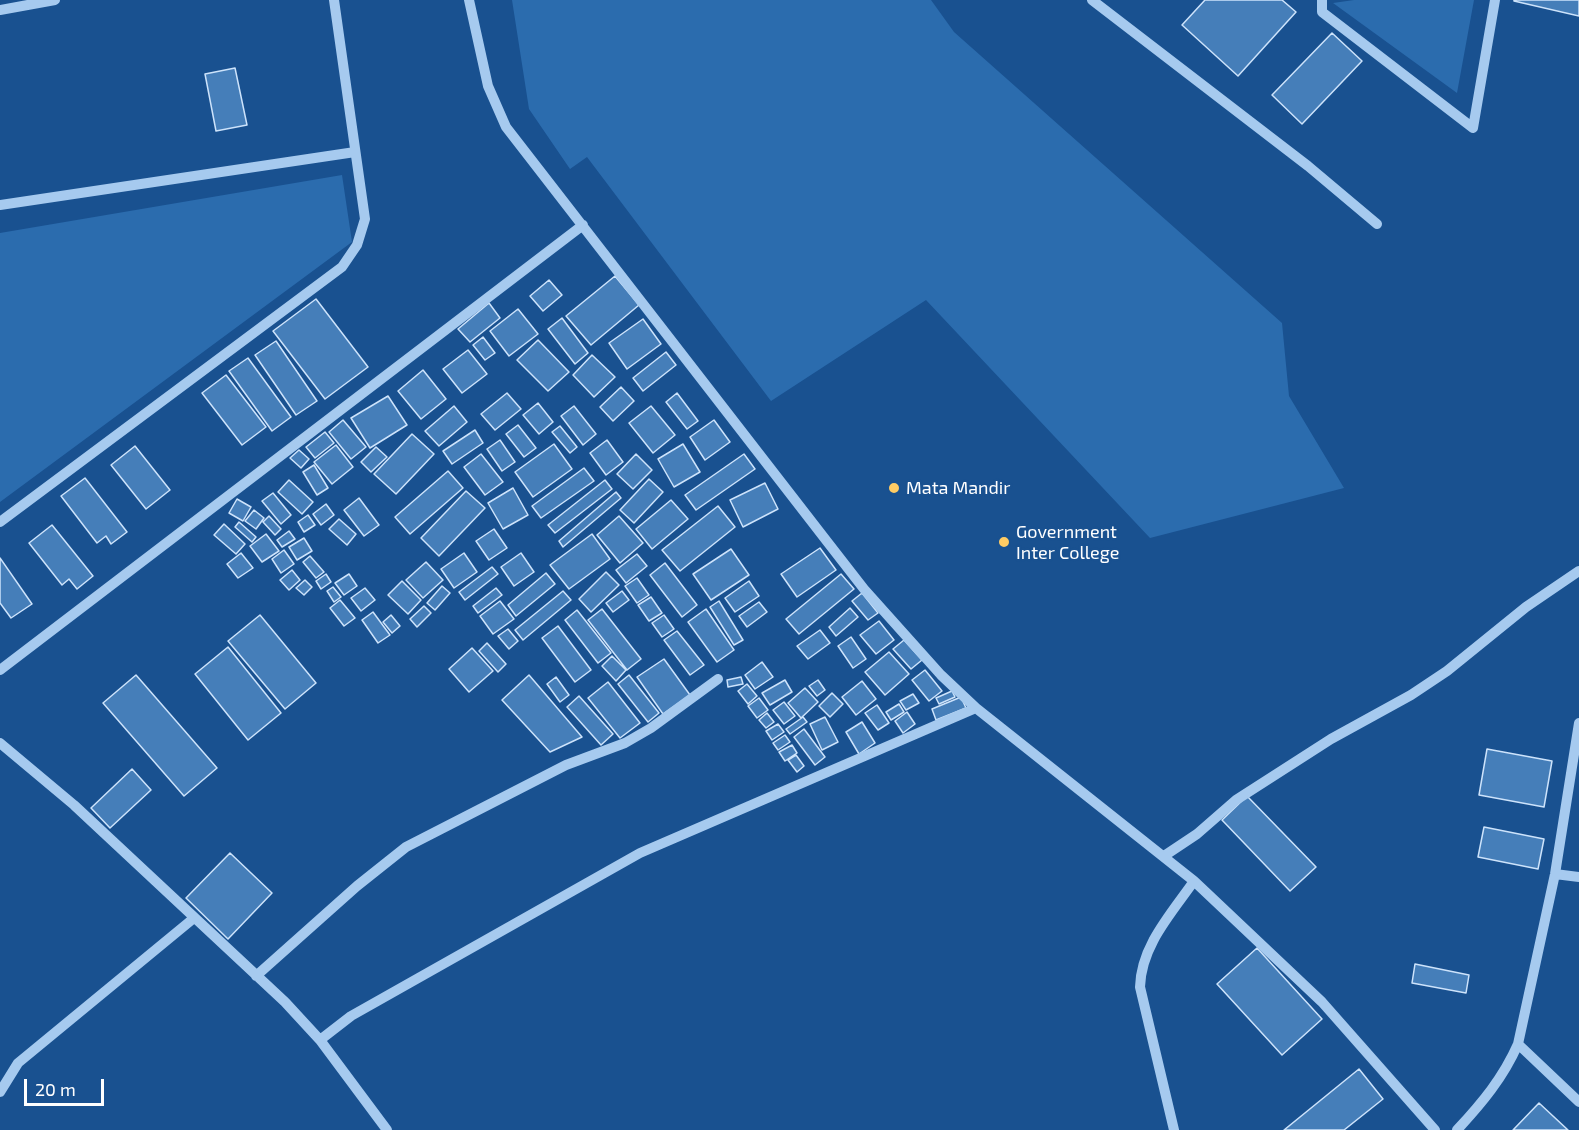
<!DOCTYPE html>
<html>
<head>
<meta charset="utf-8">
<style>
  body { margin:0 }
  #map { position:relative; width:1579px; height:1130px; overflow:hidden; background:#195190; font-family:"Exo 2",sans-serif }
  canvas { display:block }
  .scale { position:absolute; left:24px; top:1079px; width:80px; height:27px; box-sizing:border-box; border:3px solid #fff; border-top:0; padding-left:8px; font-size:18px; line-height:21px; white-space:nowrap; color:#fff; -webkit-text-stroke:4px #195190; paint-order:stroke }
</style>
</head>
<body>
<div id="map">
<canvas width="1579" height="1130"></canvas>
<div class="scale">20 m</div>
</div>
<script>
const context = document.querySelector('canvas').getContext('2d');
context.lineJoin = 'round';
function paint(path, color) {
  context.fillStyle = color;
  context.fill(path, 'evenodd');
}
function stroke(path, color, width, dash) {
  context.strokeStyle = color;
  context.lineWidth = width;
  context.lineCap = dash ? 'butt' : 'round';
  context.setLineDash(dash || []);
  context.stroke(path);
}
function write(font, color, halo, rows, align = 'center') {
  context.font = font + ' "Exo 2",sans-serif';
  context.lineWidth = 4.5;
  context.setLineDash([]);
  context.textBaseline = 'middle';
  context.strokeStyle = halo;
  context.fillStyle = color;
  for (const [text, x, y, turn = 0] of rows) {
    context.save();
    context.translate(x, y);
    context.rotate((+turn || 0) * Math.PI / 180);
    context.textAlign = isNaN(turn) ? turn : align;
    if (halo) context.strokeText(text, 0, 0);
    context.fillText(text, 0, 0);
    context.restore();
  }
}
const green = new Path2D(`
  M512,0H931L954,32L1282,323L1289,396L1344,488L1150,538L926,300L771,401L587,157L570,169L529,109Z
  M1354,0H1474L1457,93L1333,3Z
  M342,175L352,242L0,502V233Z`);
const building = new Path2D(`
  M1205,0H1282L1296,12L1238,76L1182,25Z
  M1514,0H1579V16L1514,1Z
  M1332,33L1362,61L1302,124L1272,95Z
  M235,68L247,125L216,131L205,74Z
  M615,276L639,305L591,345L566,316Z
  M549,280L562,295L543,311L530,296Z
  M316,299L368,367L325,399L273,331Z
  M489,303L500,318L470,342L458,329Z
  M518,309L538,334L509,356L490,331Z
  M562,318L588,353L575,364L548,329Z
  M643,319L661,344L627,369L609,343Z
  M483,337L495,353L485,360L473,345Z
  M538,340L569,372L548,391L517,360Z
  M276,341L317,401L296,415L255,355Z
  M468,350L487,374L462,393L443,369Z
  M666,352L676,365L643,391L633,378Z
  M592,355L615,377L594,397L573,375Z
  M248,358L291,417L272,431L229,371Z
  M423,370L446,399L421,419L398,391Z
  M226,375L266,427L242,445L202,393Z
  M621,387L634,401L613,421L600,407Z
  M507,393L521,409L495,430L481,414Z
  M677,393L698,421L687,429L666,402Z
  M388,396L407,425L370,448L351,418Z
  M538,403L553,422L539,434L523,415Z
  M454,406L467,422L439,446L425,431Z
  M574,406L596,434L583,445L561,416Z
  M651,406L675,435L653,453L629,423Z
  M343,420L366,447L351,459L329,432Z
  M714,420L730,442L705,460L690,437Z
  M518,425L536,448L524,457L506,434Z
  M560,426L577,447L570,453L552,432Z
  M475,430L483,443L452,464L443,451Z
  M325,432L334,443L315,458L306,447Z
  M412,434L434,454L396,494L374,474Z
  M500,440L515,462L502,471L487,449Z
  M607,440L623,462L606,475L590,453Z
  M554,444L572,469L533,497L515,472Z
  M683,444L700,472L674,487L658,459Z
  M336,445L353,467L332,484L314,462Z
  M135,446L170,490L146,509L111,465Z
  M376,447L387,457L371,472L361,462Z
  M299,450L309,459L301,468L290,458Z
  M481,454L503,482L485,495L464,467Z
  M636,454L652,470L633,489L617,474Z
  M744,454L755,469L696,510L685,495Z
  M314,465L328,488L317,495L303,472Z
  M584,468L594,481L541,518L532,506Z
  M448,471L463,488L410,534L395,517Z
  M85,478L127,532L111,544L106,536L97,543L61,496Z
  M649,479L663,492L634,523L620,510Z
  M289,480L313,502L302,514L278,492Z
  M605,480L612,489L555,533L548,525Z
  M765,483L778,509L743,527L730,500Z
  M513,488L528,515L503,529L488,503Z
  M466,491L485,508L439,556L421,538Z
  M616,492L621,498L563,547L559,541Z
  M273,493L291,515L281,524L262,501Z
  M359,498L379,525L364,536L344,510Z
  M237,499L251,507L243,521L229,513Z
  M671,500L688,519L652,549L636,529Z
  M326,504L334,515L321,525L313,514Z
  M718,506L735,527L680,571L662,550Z
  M254,510L264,518L256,529L245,521Z
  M308,515L315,525L304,532L298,522Z
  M269,516L281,529L275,535L263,522Z
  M619,516L643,543L620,563L597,535Z
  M339,519L356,534L347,545L329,529Z
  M239,522L256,537L252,542L235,527Z
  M224,524L245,544L236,554L214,535Z
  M52,525L93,576L77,589L69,579L62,585L29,543Z
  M494,529L507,548L489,560L476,541Z
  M289,531L295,539L282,547L277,540Z
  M266,534L279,551L262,562L250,546Z
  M592,534L610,559L569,589L550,565Z
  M304,538L312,551L297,560L289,547Z
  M820,548L836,570L797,597L781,574Z
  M731,549L749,575L711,600L693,574Z
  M284,550L294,564L281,573L272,559Z
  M241,553L253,568L238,578L227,564Z
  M464,553L477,572L454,588L441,569Z
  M521,553L534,572L514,586L501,567Z
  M637,554L647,566L626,583L616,570Z
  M310,556L324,572L316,578L303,562Z
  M0,558L32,604L11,618L0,603Z
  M426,562L443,580L423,598L406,580Z
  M665,563L697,605L682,617L650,575Z
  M492,567L498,574L465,600L459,592Z
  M292,570L300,580L289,590L280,580Z
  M606,572L619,585L591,612L579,599Z
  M546,573L555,584L516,616L508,605Z
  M326,574L331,582L321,589L316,581Z
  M349,574L357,586L344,595L335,583Z
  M841,574L854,589L799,634L786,619Z
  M637,578L649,595L637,603L625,586Z
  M305,580L312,587L304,595L296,588Z
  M402,581L421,600L408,614L388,595Z
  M749,581L759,596L735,612L725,598Z
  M442,586L450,593L435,610L427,603Z
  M333,587L341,597L334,602L327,591Z
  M365,588L375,600L361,611L351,598Z
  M496,588L502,595L478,613L473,606Z
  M563,591L571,600L523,640L515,630Z
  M622,591L629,600L613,612L606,603Z
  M862,593L878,613L868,620L852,601Z
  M651,597L662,613L649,621L638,605Z
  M340,600L355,618L344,626L330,608Z
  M500,601L514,619L493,634L480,616Z
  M719,601L743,640L734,645L710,607Z
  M759,602L767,612L747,627L739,616Z
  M424,606L431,613L417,627L410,619Z
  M850,608L858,617L836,636L829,627Z
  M602,609L641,659L627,670L588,620Z
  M706,609L734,650L717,662L688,622Z
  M577,610L611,653L598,663L565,620Z
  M373,612L390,635L378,643L362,620Z
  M260,615L316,683L285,709L228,641Z
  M391,615L400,626L392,633L383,622Z
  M664,615L674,629L662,637L652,623Z
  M879,621L894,640L876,654L860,635Z
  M558,626L591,670L575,682L542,638Z
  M508,629L518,641L509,649L498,636Z
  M820,630L830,643L808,659L797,646Z
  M677,631L704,665L690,675L664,640Z
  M851,637L866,659L853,668L838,646Z
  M904,640L922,660L911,669L893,649Z
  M487,643L506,664L498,672L479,651Z
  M228,647L281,713L248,740L195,674Z
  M472,648L493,671L469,692L449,669Z
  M889,652L909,674L885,695L865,672Z
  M612,656L626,670L616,681L602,666Z
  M664,659L690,695L663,714L637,677Z
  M762,662L773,677L755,689L745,675Z
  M925,670L942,691L929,701L912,680Z
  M136,675L217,768L184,796L103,703Z
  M529,675L582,737L550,752L502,700Z
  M629,675L659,713L648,722L618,684Z
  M556,677L569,695L560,702L547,684Z
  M741,677L743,684L728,687L727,680Z
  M785,680L792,692L770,705L762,693Z
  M818,680L825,690L817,696L809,686Z
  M862,681L876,699L856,715L842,697Z
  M608,682L640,723L620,738L588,698Z
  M747,684L757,696L748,704L738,691Z
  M805,688L818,702L801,718L788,703Z
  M952,691L955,697L939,704L936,698Z
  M832,693L843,704L830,717L819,706Z
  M913,694L919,703L906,710L900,701Z
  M579,696L613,734L601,745L567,707Z
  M961,697L966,708L936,720L932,709Z
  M759,698L768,710L757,718L748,706Z
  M784,702L795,716L784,724L773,710Z
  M899,704L904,712L891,720L886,712Z
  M877,705L889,723L878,730L865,713Z
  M907,712L915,724L903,733L895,721Z
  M767,713L774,722L766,728L759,720Z
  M803,717L807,722L790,734L786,729Z
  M825,717L838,742L822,750L810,724Z
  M862,722L875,743L859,754L846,732Z
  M778,724L784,732L772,740L766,731Z
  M804,729L825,757L815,765L794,737Z
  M785,735L790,742L778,750L773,743Z
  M792,745L797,753L785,761L779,752Z
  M1487,749L1552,761L1544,807L1479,795Z
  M796,755L804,766L797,772L788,760Z
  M132,769L151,790L110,828L91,808Z
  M1247,796L1316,867L1290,891L1222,820Z
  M1484,827L1544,839L1538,869L1478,857Z
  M230,853L272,893L228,939L186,898Z
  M1257,948L1322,1019L1282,1055L1217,984Z
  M1415,964L1469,975L1466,993L1412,983Z
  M1359,1069L1383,1099L1344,1130H1284Z
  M1539,1103L1568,1130H1513Z`);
const minor = new Path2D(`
  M469,0L488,86L506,127L829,544L864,589L941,675L976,708L1194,881L1322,1002L1435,1130
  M1092,0L1308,166L1377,224
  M1322,0V12L1473,128L1495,0
  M0,10L55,0
  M0,205L355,152
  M0,522L342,267L357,245L365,219L334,0
  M0,670L583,225
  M1579,723L1555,874L1518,1044L1579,1102
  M0,743L74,805L285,1002L320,1040L387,1130
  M1164,856L1197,834L1236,800L1331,739L1411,695L1447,671L1526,607L1579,571
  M1555,874L1579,877
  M256,976L357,886L406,847L566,765L625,743L651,728L718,679
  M320,1040L351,1016L640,853L976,708
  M0,1092L18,1063L194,918
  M1174,1130L1140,987C1141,946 1171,914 1194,881
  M1457,1130C1482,1103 1503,1078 1518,1044`);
const markers = [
  [894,488,6,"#ffcc64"],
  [1004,542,6,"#ffcc64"]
];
const poiNames = [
  ["Mata Mandir",906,488],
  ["Government",1016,532],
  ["Inter College",1016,553]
];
paint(green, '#2b6cae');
paint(building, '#457eb9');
stroke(building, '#cde3fb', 1.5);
stroke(minor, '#a6caef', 10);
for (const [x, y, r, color] of markers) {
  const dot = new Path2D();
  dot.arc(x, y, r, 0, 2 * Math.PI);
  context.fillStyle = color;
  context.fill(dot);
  stroke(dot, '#195190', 2);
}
write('18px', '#fff', '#195190', poiNames, 'left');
</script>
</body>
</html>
